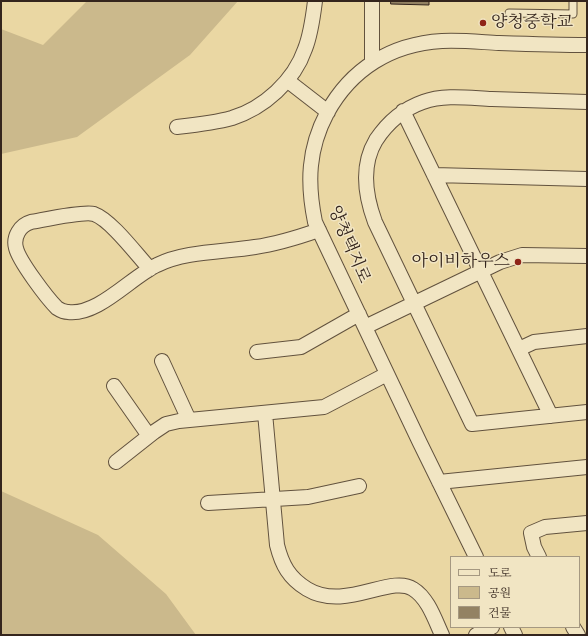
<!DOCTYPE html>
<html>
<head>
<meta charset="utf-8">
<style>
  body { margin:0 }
  #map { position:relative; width:588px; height:636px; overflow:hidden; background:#ead7a3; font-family:"IM FELL DW Pica","Noto Serif KR",serif }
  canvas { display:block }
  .frame { position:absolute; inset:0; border:2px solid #34251d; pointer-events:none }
  .legend { position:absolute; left:450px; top:556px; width:130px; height:72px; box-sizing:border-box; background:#f1e5c3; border:1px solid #a59881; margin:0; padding:5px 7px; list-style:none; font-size:12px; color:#34251d }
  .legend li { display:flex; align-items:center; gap:8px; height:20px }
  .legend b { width:20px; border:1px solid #a59881 }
</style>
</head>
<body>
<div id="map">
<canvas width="588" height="636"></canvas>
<div class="frame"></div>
<ul class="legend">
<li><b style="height:5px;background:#f1e5c3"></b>도로</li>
<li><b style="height:11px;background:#cbb98c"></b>공원</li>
<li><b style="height:11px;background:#938263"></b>건물</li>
</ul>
</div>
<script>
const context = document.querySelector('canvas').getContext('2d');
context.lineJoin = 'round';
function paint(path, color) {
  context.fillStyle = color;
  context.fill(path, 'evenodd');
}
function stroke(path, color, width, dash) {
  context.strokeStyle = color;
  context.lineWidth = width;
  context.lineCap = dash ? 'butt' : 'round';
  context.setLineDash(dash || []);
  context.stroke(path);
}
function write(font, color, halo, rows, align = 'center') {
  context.font = font + ' "IM FELL DW Pica","Noto Serif KR",serif';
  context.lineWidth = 3;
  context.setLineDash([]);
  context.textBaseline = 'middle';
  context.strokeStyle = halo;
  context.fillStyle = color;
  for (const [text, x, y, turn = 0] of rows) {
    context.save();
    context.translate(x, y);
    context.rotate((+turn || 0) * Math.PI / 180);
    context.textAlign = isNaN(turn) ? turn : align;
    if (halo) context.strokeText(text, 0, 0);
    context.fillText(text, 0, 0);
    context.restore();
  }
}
const green = new Path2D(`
  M87,1H238L190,55L77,137L1,154V29L43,45Z
  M1,491L98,535L166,594L196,635H1Z`);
const building = new Path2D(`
  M391,1H429V5L391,4Z`);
const service = new Path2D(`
  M509,13L573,14V1`);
const minor = new Path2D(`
  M372,62V1
  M288,81L328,112
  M587,102C555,101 524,100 492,99C470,98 444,94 423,102C403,109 388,122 376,140C361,165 365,195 375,222L472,424L587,412
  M403,111L551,416
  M177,127C195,125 214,123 232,118C264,108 294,81 305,49C311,34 313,17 315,1
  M434,175L587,179
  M150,269C137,255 111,220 94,214C84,211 43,220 31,222C20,225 13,237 16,248C19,261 47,298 57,308C60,310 64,312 68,312C98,316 131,277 157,265C185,251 225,252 255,247C277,244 299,237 319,230
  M365,327L500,262L522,255L587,256
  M519,349L534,342L587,336
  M257,352L301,347L359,314
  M162,361L189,420
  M114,386L149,436
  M265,413L277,545C282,565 289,578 307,589C345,612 391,574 413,589C428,598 435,620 442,635
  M116,462L154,432L166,424L179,421L324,407L387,374
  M439,482L587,467
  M208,503L308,497L359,486
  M476,557L420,443L315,222C307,183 308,149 327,113C351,69 391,44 442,41C460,40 480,42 499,43C528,44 558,45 587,45
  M539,557L534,547L531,533L545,527L587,523
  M511,627L515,635
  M573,627L578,635
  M476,635L492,627`);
const markers = [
  [483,23,4,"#8f2418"],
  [518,262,4,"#8f2418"]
];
const poiNames = [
  ["양청중학교",491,23],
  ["아이비하우스",510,262,"right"]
];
const streetNames = [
  ["양청택지로",348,245,67]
];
paint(green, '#cbb98c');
paint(building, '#938263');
stroke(building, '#34251d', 1);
stroke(service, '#62523e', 9);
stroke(minor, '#62523e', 16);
stroke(service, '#f1e5c3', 7);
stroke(minor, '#f1e5c3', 14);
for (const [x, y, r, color] of markers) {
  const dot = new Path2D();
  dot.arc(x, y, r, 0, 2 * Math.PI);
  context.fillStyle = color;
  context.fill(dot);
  stroke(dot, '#f1e5c3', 1.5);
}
write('17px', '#34251d', '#f1e5c3', poiNames, 'left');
write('17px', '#34251d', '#f1e5c3', streetNames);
</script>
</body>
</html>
